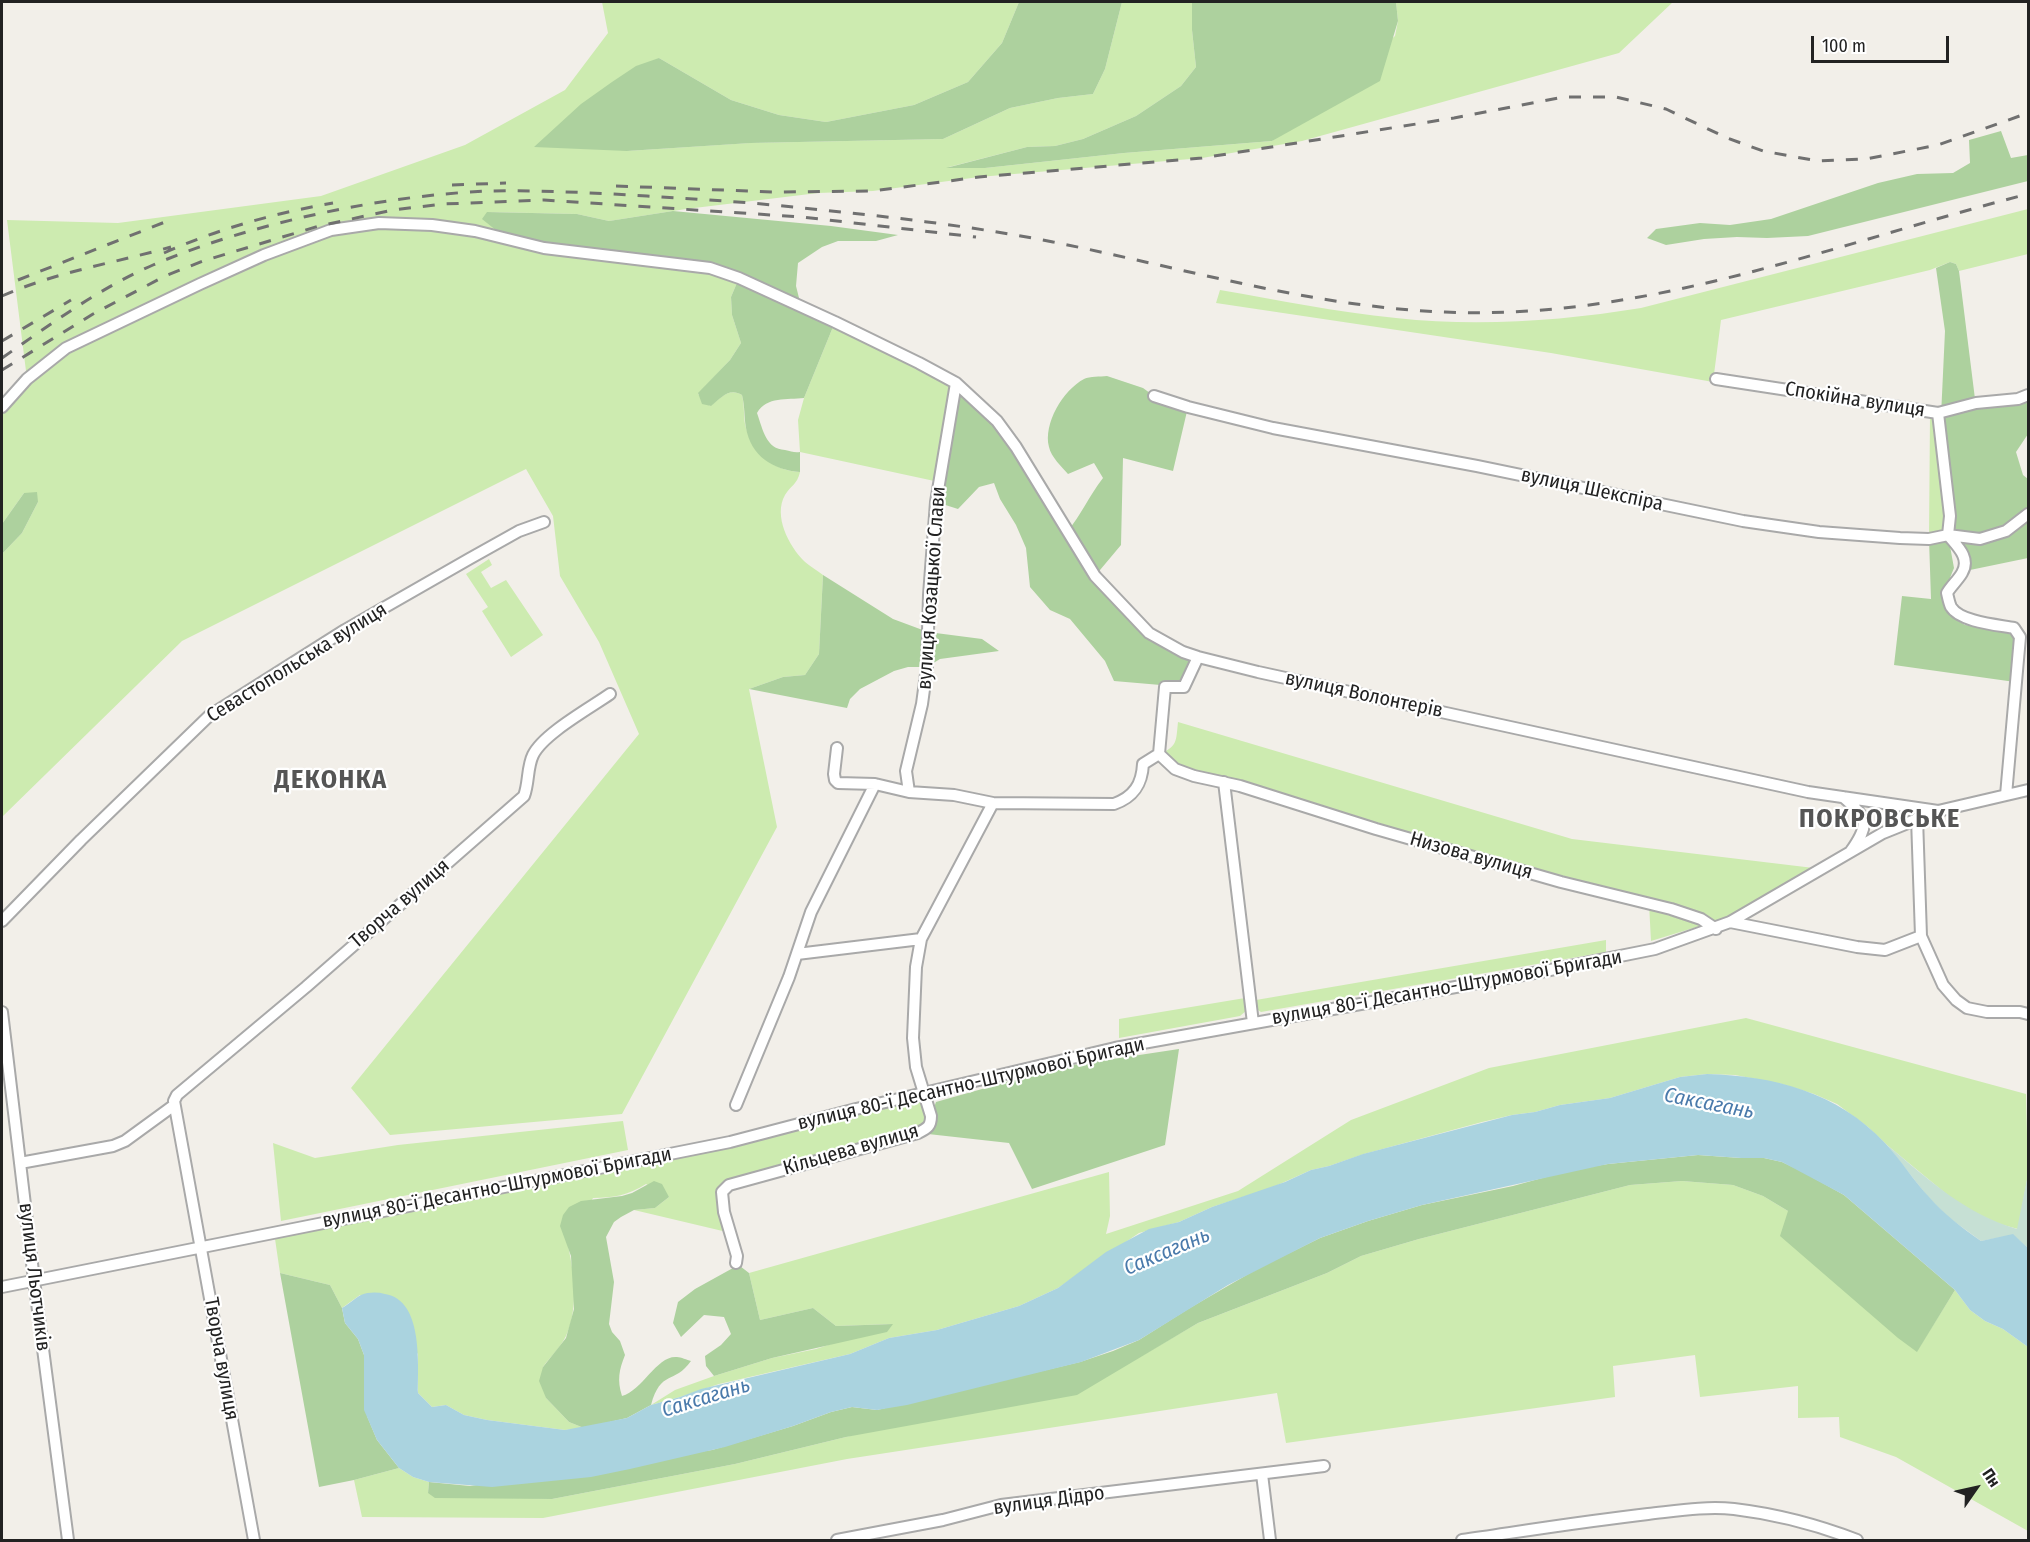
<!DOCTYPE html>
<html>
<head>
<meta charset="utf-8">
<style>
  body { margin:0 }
  #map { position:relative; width:2030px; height:1542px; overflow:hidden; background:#f2efe9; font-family:"Fira Sans Condensed",sans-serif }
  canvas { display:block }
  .frame { position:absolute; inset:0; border:3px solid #222; pointer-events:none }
  .north { position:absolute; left:1946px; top:1458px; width:60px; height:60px; -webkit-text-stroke:4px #fff; paint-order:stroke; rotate:56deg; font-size:16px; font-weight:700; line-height:24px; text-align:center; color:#222 }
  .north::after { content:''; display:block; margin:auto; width:21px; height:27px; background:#222; clip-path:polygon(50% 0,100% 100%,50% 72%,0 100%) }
  .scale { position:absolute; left:1811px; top:36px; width:138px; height:27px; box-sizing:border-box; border:3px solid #222; border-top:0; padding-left:8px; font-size:18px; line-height:21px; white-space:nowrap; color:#222; -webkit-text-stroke:4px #fff; paint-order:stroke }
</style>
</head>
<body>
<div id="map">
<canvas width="2030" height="1542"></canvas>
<div class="frame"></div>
<div class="north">Пн</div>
<div class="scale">100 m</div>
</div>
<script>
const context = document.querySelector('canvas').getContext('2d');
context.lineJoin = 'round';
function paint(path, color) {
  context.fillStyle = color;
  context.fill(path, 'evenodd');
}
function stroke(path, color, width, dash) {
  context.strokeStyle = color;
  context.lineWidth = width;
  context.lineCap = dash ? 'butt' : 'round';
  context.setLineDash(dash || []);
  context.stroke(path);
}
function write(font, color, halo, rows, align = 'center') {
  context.font = font + ' "Fira Sans Condensed",sans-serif';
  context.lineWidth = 4.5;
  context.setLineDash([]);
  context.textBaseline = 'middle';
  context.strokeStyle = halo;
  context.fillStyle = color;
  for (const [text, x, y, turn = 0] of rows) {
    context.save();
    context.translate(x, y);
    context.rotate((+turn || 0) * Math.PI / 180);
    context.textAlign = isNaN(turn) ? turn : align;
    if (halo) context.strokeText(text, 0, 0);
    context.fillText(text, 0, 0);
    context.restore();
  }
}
const grass = new Path2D(`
  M602,2H1019L1002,43L968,82L914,105L826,122L779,115L731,100L659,58L627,151L750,143L943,139L1010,108L1058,98L1093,94L1105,69L1122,2H1192V30L1196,67L1181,86L1136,116L1083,139L1055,146L1027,147L949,167L985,168L1124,153L1272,141L1395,36L1398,21L1396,2H1673L1619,53L1302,141L1202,158L979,177L873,191L818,193L686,209L609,221L577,214L487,212L739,278L731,297L732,315L741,343L730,360L698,394L710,406C721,398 729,387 742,395C745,406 743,418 746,428C755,455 772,470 800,472C797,485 791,485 785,495C773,516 789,546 804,561C809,566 817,570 823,575L819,654L805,675L783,677L749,689L777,827L622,1114L390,1135L351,1088L639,734L599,642L560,576L553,516L526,469L182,641L2,817V554L22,533L38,502L24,493L2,524V407L27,379L7,220L118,223L321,196L465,145L565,90L608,33Z
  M2028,209V254L1959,271L1956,264L1950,262L1930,270L1721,320L1713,382L1551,353L1216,303L1220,290C1278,300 1336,312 1396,318C1477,327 1561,321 1641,308Z
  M835,322L956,383L939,482L800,452L798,420L804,398Z
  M1930,415H1935L1947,516L1945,533L1929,537Z
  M489,559L492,565L481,572L491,588L506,580L543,635L511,657L482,611L488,607L466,574Z
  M1178,722L1572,839L1822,869L1716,929L1701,919L1700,926L1651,941L1649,904L1194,776L1159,754C1178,747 1176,740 1178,722Z
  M1606,940V952L1261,1012L1258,1010L1256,1000Z
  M1245,998L1247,1010L1240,1016L1119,1038V1019Z
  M1746,1018L2026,1094L2028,1175L2018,1229L1992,1222L1956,1202L1887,1145L1868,1127L1837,1104L1814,1094L1782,1084L1735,1075L1707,1074L1680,1077L1610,1098L1560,1105L1535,1112L1512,1115L1482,1122L1364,1154L1329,1166L1311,1170L1271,1188L1212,1207L1179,1222L1139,1233L1058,1288L1019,1306L937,1330L889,1338L850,1354L719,1384L680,1397L651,1405L675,1390L714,1376L772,1358L816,1349L892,1324L836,1326L813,1308L760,1320L749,1273L1109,1172L1110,1216L1106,1234L1238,1191L1351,1120L1489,1068Z
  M924,1093L931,1124L722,1192L731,1233L634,1210L655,1208L669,1197L646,1184C629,1195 613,1198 593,1198L567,1242C574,1270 579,1309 566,1336C561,1347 550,1357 543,1367L546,1398L569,1422L584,1428L565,1430L487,1420L464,1415L446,1405L432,1407L418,1393V1354L360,1295L342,1308L330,1285L280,1273L274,1232L633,1162Z
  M623,1121L628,1150L281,1221L273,1143L315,1158L398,1145Z
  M1682,1181L1733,1185L1763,1196L1788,1211L1917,1351L1955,1290L1970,1310L1985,1321L2003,1329L2028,1347V1531L1896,1457L1840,1437L1839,1417L1798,1418V1386L1700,1397L1695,1355L1613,1366L1615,1397L1286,1443L1277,1393L847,1459L543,1518L362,1517L354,1480L399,1468L413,1477L429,1482L428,1493L552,1499L735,1464L846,1437L1131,1362L1198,1323L1327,1273L1361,1256L1419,1239L1630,1185Z`);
const forest = new Path2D(`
  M1019,2H1122L1105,69L1093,94L1058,98L1010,108L943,139L751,143L627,151L534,147L581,104L612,82L636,66L659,58L731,100L779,115L826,122L914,105L968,82L1002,43Z
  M1192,2H1396L1398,21L1380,81L1272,141L1124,153L985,168H946L1027,147L1055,146L1083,139L1136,116L1181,86L1196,67L1192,30Z
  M2001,131L2011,158L2028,155V181L1808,236L1767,238L1737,237L1704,239L1666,245L1647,238L1656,229L1700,223L1730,225L1771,219L1878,183L1917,174L1953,173L1970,163L1969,140Z
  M673,211L831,226L898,235L876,241H838L822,247L798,263L796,286L800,302L835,322L804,398C787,400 767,396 757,413C763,430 766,449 785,450C791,451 794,453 800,452V472C773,470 751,456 746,428C744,417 745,406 742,395C729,387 721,398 711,406L702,404L698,393L730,360L741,343L732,315L731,297L739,278L541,245L497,231L482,219L487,212L577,214L609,221Z
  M1950,262L1956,264L1959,271L1976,407L2028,400V434L2016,452L2023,475L2028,479V558L1970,570L1964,552L1952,533L1941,416L1945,331L1936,268Z
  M1107,376L1143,388L1154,396L1188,407L1173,471L1123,458L1121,545L1095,576L1149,633L1198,657L1184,687L1114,681L1105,661L1070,619L1050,610L1030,587L1026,548L1016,525L1000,499L994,483L979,487L958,509L936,502L956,383L997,421L1067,532C1081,515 1089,496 1103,478L1094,463L1068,474C1062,467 1051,457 1049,447C1043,424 1063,390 1084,379C1090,376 1100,377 1107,376Z
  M37,492L38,502L22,533L2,554V524L24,493Z
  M1948,535L1954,568L1945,590L1944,606L1955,619L1965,625L2018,631L2015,682L1894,665L1902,596L1931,599L1929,539Z
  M823,575L893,619L928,632L982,639L999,651L940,659L927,667H908L894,671L860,689L850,699L847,708L749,689L783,677L805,675L819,654Z
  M1179,1049L1165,1145L1032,1189L1009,1143L919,1133L931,1116L936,1102L1060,1067Z
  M1698,1155L1741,1158H1764L1782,1162L1801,1171L1844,1195L1955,1290L1917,1352L1898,1338L1780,1236L1788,1211L1763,1196L1733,1185L1682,1181L1630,1185L1419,1239L1361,1256L1327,1273L1198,1323L1077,1395L846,1437L735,1464L552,1499L435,1498L428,1493L429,1482L470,1486L712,1450L793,1426L831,1412L852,1407L877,1410L1080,1362L1113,1351L1139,1340L1188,1309L1257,1269L1320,1238L1368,1221L1422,1205L1513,1186L1575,1169L1608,1164Z
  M654,1181L662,1184L669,1197L655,1208L634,1210L621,1217L614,1222L606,1237L614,1282L609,1324L612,1332L620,1341L625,1355C619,1370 617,1380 622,1396C643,1390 657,1355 677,1357C681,1357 687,1360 691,1361C674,1385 661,1369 651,1405L627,1418L584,1428L569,1422L546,1398L539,1381L543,1367L566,1338L574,1309L571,1256L560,1226L563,1215L569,1207L581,1201L622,1196L632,1193Z
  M736,1263L749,1273L760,1320L813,1308L836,1326L893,1324L887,1332L772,1358L714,1376L706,1366L705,1356L721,1345L731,1334L724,1317L704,1315L681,1337L673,1323L678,1302L695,1289L733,1268Z
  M280,1273L330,1285L342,1308L345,1323L358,1339L364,1355L367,1416L377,1440L399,1468L354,1480L319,1487Z`);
const wetland = new Path2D(`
  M1887,1145C1930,1180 1963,1213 2017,1229L2028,1174V1248L2013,1235L1981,1241L1948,1217L1928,1197Z`);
const water = new Path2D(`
  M1707,1074C1775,1076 1837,1092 1885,1143C1901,1160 1913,1180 1929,1197C1944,1214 1962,1228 1981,1241L2013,1234L2028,1248V1347L2003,1329L1985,1321L1970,1310L1955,1290L1844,1195L1782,1162L1764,1158H1741L1698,1155L1608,1164L1422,1205L1368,1221L1320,1238L1228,1285L1139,1340L1081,1362L907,1405L877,1410L852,1407L831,1412L793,1426L725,1447L630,1469L591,1477L492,1487L429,1482L413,1477L399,1468L377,1440L364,1410V1355L358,1339L345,1323L342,1308C349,1304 355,1298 361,1295C369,1292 377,1292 385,1294C423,1300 418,1363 418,1393L432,1407L446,1405L464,1415L487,1420L565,1430L627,1418L651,1405L680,1397L701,1389L850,1354L889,1338L937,1330L1019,1306L1058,1288L1106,1252L1149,1229L1179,1222L1212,1207L1285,1182L1311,1170L1329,1166L1363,1154L1512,1115L1535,1112L1560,1105L1610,1098L1680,1077Z`);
const minor = new Path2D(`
  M1716,379L1938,413L1976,403L2018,399L2028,395
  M1154,396L1188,407L1273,428L1477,466L1743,521L1819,532L1900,538L1929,539L1948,535L1980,539L2006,531L2028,514
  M2,407L27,379L66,348L200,284L264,255L331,230L379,223L432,225L475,231L544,248L710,268L739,278L835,322L919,363L956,383L997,421L1016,447L1095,576L1149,633L1183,652L1198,657L1258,672L1808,792L1938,811L2028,790
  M1938,413L1950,516L1948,535C1957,546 1971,558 1962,573C1958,580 1951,586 1947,593C1948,597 1949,603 1951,607C1960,622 1998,625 2014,628L2020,637L2006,795
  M837,748L834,774L835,780L838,783L875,784L909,792L954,795L993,803L1114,804C1134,797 1142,784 1143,764L1159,754L1165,687H1184L1198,657
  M1159,754L1175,769L1194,776L1240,786L1376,829L1561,882L1671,909L1701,919L1716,929
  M1224,782L1253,1023
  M909,792L906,771L922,704L927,667L929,595L936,502L956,383
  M1843,797C1868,818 1870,824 1851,851
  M1917,818L1921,936L1943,985L1956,1000L1967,1008L1987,1012H2020L2028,1014
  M2,921L81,840L209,716L345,630L469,559L519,531L544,522
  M1730,922L1857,947L1885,950L1921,936
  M797,954L921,939
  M2,1012L34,1280L68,1540
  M736,1105L789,977L811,912L875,784
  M20,1163L113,1146L125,1141L173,1106
  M736,1263L737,1256L724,1212L722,1192L729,1185L918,1133C928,1128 931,1126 931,1116L916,1067L913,1038L916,967L921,939L993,803
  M2,1287L730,1142L856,1109L1115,1048L1545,971L1655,949L1730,922L1883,833L1935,812
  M1262,1474L1270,1540
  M254,1540L174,1101L177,1095L306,987L524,796C529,783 527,767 533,755C543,734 590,708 610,694
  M837,1540L943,1520L1001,1505L1324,1466
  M1462,1540C1524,1531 1586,1521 1648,1514C1676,1511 1705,1506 1734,1509C1776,1514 1818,1525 1857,1540`);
const rail = new Path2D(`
  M452,185L506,183
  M616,186L774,192L873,191L979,177L1202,158L1454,118L1564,97H1616L1666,109L1727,138L1763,151L1818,161L1866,159L1938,145L2028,113
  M164,253C218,229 275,213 333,203
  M18,280L165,222
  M2,296C56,272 114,263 171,247
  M2,341L71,300
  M2,358C51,324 98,289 153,265C251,223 384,195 490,191C543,190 595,193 647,196C696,199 745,202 794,207C881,216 967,225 1053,242C1184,268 1312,307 1445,312C1647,321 1836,243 2028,194
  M2,370L93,314L165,276L203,261L319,226L393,210L443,204L544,200L802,217L976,237`);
const streetNames = [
  ["Спокійна вулиця",1855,400,9],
  ["вулиця Шекспіра",1592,490,12],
  ["вулиця Козацької Слави",932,588,-86],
  ["Севастопольська вулиця",297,663,-32],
  ["вулиця Волонтерів",1364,695,12],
  ["Низова вулиця",1471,856,16],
  ["Творча вулиця",400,904,-41],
  ["вулиця 80-ї Десантно-Штурмової Бригади",1447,988,-10],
  ["вулиця 80-ї Десантно-Штурмової Бригади",971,1084,-13],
  ["Кільцева вулиця",851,1150,-16],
  ["вулиця 80-ї Десантно-Штурмової Бригади",497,1188,-11],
  ["вулиця Льотчиків",34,1277,83],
  ["Творча вулиця",221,1359,80],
  ["вулиця Дідро",1049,1501,-8]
];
const waterNames = [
  ["Саксагань",1709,1104,11],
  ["Саксагань",1167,1252,-23],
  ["Саксагань",706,1398,-17]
];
const districtNames = [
  ["ДЕКОНКА",331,781],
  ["ПОКРОВСЬКЕ",1880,820]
];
paint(grass, '#cdebb0');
paint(forest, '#add19e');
paint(wetland, '#c6e0d4');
paint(water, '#aad3df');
stroke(minor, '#a9a9a9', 14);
stroke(minor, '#fff', 10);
stroke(rail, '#707070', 3, [12, 12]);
write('20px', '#222', '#fff', streetNames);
write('italic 21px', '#4a7aab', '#fff', waterNames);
context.letterSpacing = '1.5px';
write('bold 26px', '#555', '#fff', districtNames);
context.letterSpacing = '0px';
</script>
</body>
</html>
